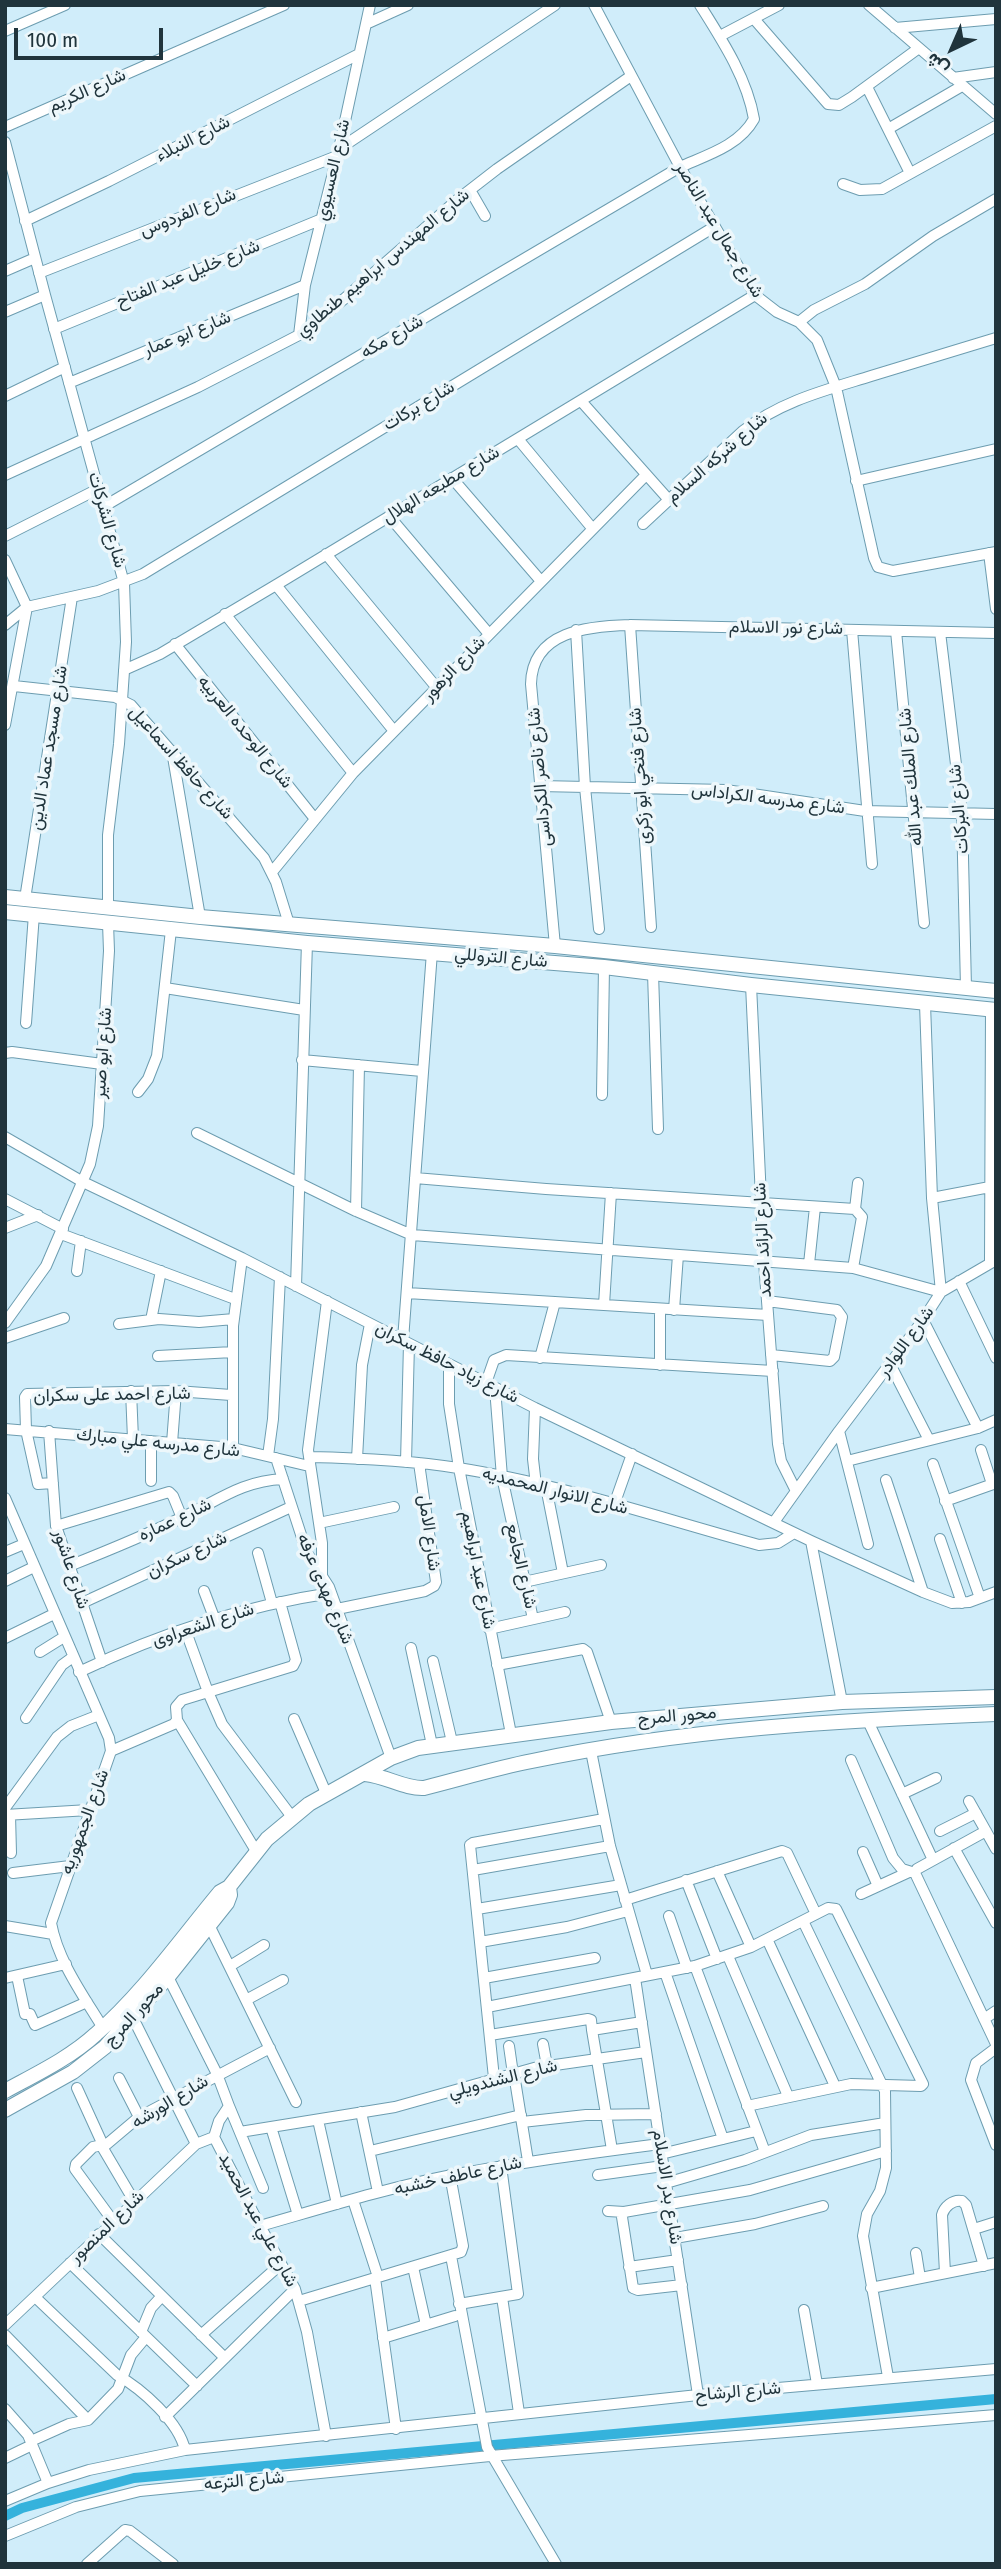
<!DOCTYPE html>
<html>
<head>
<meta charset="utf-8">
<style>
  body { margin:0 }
  #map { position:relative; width:1001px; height:2569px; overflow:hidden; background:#d0edfa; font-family:"Fira Sans Condensed",Vazirmatn,sans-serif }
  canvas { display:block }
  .frame { position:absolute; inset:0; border:7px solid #20343c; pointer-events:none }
  .north { position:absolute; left:917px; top:14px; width:70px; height:70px; -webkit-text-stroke:5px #edf7fb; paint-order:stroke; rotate:224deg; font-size:19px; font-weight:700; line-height:28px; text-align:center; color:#20343c }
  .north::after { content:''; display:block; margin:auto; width:24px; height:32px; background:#20343c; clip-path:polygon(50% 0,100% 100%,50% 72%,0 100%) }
  .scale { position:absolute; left:14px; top:28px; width:149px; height:32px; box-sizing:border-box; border:4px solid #20343c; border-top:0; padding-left:9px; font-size:21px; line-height:24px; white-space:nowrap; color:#20343c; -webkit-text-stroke:5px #edf7fb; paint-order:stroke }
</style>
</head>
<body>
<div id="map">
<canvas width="1001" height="2569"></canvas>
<div class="frame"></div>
<div class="north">ش</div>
<div class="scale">100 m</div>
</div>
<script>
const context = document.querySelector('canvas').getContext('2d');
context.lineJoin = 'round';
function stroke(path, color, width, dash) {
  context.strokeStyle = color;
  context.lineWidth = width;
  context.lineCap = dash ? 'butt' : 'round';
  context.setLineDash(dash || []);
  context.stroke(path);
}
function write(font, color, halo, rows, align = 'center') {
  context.font = font + ' "Fira Sans Condensed",Vazirmatn,sans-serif';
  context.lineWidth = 7;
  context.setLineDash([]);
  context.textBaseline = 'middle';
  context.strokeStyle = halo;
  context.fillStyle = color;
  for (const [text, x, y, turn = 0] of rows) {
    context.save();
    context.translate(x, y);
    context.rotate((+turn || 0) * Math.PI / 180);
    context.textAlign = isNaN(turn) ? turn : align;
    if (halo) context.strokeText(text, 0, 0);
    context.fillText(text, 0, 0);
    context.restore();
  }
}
const canal = new Path2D(`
  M5,2516L22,2508L134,2478L996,2399`);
const street = new Path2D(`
  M594,5L680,167L755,295L777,312L799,322L817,340L836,387L874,558L878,567L893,571L996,552
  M869,5L996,114
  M755,20L828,104L839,105L852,97L919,48
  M366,24L408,5
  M895,28L996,19
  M5,31L65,5
  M720,36L779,5
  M953,78L996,72
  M867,87L910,173
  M5,127L284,5
  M888,129L962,86
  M5,142L45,295L124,583L126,642L119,744L108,835V909
  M339,149L555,5
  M843,184L860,190L882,189L996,126
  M470,190L485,216
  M25,221L109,181L359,54
  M5,271L35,258
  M39,273L337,156
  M5,312L45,295
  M799,322L814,310L865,284L933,236L996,199
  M54,329L322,219
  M299,335L305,285L339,149L370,5
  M69,383L305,285
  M5,396L65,367
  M581,401L669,500
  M518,439L592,528
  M5,475L198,387L299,335L344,299L457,200L497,169L631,76
  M452,478L540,580
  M856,481L996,449
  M103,507L680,167C707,155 739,146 754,119C747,78 722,40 700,5
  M389,516L489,634
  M643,524L743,431C781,401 826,390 871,376C913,363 954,351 996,338
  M5,536L98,489
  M989,553L996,609
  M326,554L437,688
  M5,560L27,607L5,725
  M276,585L394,731
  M225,614L353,773
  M5,625L27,607L98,591L143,574L714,227
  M630,625L651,927
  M576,630L585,787L599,929
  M852,630L872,864
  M896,631L924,923
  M940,632L962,814L966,988
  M175,644L315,819
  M124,670L160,654L276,585L755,295
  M14,686L115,697L131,705L264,858L276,882L289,924
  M172,751L200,917
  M540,786L726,790L865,811L996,814
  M272,872L353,773L646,475
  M25,899L72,597
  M555,946L531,684C532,631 588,626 630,625L996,633
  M653,973L658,1129
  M751,985L764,1262L778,1444L781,1461L796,1491
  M165,988L304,1010
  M26,1023L34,914
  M5,1053L12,1052L102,1064
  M302,1060L422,1071
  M138,1092L148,1079L157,1056L171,930
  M602,1095L604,967
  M197,1133L356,1211L412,1235L853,1268L941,1292L996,1260
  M5,1137L83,1182L242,1258L535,1408L811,1541L923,1592L952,1603L969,1602L996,1592
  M415,1178L546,1189L855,1209L862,1217L853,1268
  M932,1198L995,1186
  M5,1199L63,1229
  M855,1209L858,1183
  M356,1211L359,1065
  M5,1228L38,1215
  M61,1234L235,1299
  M990,1262L991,1009
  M809,1264L815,1207
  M77,1271L81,1241
  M959,1281L996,1358
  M296,1286L307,943
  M407,1293L768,1315
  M767,1301L837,1310L842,1317L834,1357L830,1361L771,1355
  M604,1305L611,1193
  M660,1309V1365
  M674,1310L678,1255
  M151,1320L161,1271
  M923,1320L978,1428
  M5,1323L46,1266L90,1164L98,1126L109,951L108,923
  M119,1324L159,1319L199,1322L234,1319
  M5,1338L64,1318
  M403,1340L432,952
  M158,1356L233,1352
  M540,1358L555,1302
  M449,1364V1404L459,1468L511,1734
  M890,1364L929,1440
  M486,1383L494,1360L506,1355L773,1371
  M495,1388L502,1477L533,1619
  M131,1391L133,1439
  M535,1408L533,1459L536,1485
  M5,1429L233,1448L309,1466
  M49,1431L56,1526L102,1662
  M839,1431L868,1544
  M151,1441V1481
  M172,1443L176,1391
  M233,1448V1326L242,1258
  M981,1450L992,1484
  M268,1456L273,1419L280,1277
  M309,1457C358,1458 409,1460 458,1468C560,1484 660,1518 759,1545L778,1543L794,1533
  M276,1458L307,1553L329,1587L391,1758
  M357,1459L362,1365L370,1324
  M847,1461L978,1428L996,1420
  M406,1462L409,1344
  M933,1464L980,1598
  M886,1480L923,1592
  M53,1483L38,1484L26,1430L25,1397L27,1394L176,1391L231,1395
  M546,1487L563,1573
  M5,1498L109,1738L111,1751L51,1923C58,1961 83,1995 103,2028
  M945,1501L996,1483
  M614,1505L632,1454
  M774,1522L839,1431L923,1320L941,1292L932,1198L925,1004
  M319,1523L394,1507
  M56,1526L169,1492L173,1496L182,1518
  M940,1539L962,1603
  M811,1541L842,1702
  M5,1552L24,1544
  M258,1553L272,1603
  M69,1566C107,1551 146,1535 183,1517C219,1500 242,1481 283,1479
  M322,1576V1543L308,1450L327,1301
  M5,1581L34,1567
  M524,1582L601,1565
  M204,1591L215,1620
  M82,1603L291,1507
  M337,1609L425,1591L434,1586L436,1582L419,1463
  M185,1629L208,1692L222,1724L292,1817
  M489,1629L565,1612
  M5,1638L54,1614
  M411,1648L432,1745
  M40,1652L64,1637
  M433,1661L452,1742
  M497,1665L583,1649L587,1652L611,1722
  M79,1672C159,1634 243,1606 331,1593
  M26,1718L62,1665L73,1657
  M294,1719L326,1793
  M867,1719L933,1860
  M177,1720L256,1851
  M111,1751L174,1724L177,1720L176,1707L182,1700L293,1666L296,1660L280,1602
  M591,1751L610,1846L647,1975
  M851,1760L893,1858L902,1869L915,1873
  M902,1794L936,1778
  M969,1801L996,1849
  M5,1808L57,1737L71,1726L99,1715
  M5,1815L89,1810
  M10,1815L11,1853
  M940,1831L976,1813
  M986,1831L917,1869L915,1873L996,2044
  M954,1848L996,1923
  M863,1852L878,1886
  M473,1870L610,1846
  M717,1871L751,1947
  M13,1873L70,1866
  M686,1880L717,1959
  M861,1894L909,1872
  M625,1900L782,1851L787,1853L816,1914
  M477,1909L621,1885
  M669,1916L687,1968
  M803,1921L885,2091L886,2168L880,2191L867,2214L863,2236L888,2377
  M209,1925L296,2102
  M5,1926L53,1934
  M767,1939L835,2086
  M480,1942L567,1927L628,1911
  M728,1956L788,2096
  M230,1966L264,1945
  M695,1966L765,2152
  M665,1972L723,2139
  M17,1976L25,2014H30L35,2025L87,2002
  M168,1977L217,2074L229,2106L219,2121L214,2137L260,2226L295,2289L307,2332L326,2436
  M5,1978L66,1964
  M484,1978L595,1958
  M635,1978L698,2395
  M246,2000L283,1980
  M487,2007L695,1966L751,1947L828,1908L836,1909L923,2084L921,2086L851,2084L747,2106
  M133,2018L196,2144
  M984,2019L996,2011
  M592,2030L612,2150
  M490,2035L588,2019L591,2020L592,2030L642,2022
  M543,2044L547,2066
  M509,2046L513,2074
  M996,2048L976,2063L971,2080L996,2145
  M514,2074L528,2161
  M119,2078L139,2117
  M494,2078L470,1845L473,1843L604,1819
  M77,2088L103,2145
  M229,2106L263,2188
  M361,2112L378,2192
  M318,2120L337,2204
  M522,2122L586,2115L656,2114
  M271,2127L298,2215
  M240,2132L395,2107L534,2068L646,2052
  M101,2145L134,2201
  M370,2151L521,2115
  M661,2154L756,2131
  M598,2175L663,2166
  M666,2183L745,2160L811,2135L885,2123
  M353,2200L378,2277
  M608,2211L624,2212
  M113,2221L75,2169L76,2164L93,2147L107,2144L139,2117L270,2048
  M260,2226C323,2208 387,2188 452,2175C521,2162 590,2153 660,2144
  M974,2229L996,2222
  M99,2234L225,2358
  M675,2238L755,2224L823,2206
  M916,2253L920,2278
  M451,2256L487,2447L556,2564
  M70,2263L197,2386
  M413,2267L426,2325
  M629,2267L678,2260
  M945,2273L942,2215C944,2207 953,2199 962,2201L966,2205L984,2266
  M375,2278L396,2429
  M682,2285L638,2290L633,2288L622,2217L624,2212L750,2190L886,2151
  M871,2288L996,2263
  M35,2297L117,2375C142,2389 179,2422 185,2450
  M502,2297L519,2413
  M299,2301L461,2252L463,2246L450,2175
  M459,2304L518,2294L501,2166
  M804,2310L817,2384
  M5,2325L196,2144L214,2137
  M141,2332L151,2308L162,2296
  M5,2335L88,2420
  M201,2335L281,2264
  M383,2338L455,2316
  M5,2409L28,2435L48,2483
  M165,2417L295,2289
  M31,2441L69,2424L88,2420L118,2389L131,2355L146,2337
  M5,2458L32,2445
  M5,2501L48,2483L89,2470L185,2450L698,2395L996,2369
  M5,2536L76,2507L140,2491L490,2456L996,2415
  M87,2564L125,2530L130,2531L173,2564`);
const secondary = new Path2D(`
  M5,897L200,917L555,946L996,991
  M5,912L307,943L604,967L751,985L996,1010
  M365,1774C386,1776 405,1789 424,1788C460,1779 496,1768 532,1761C685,1729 840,1720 996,1714
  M5,2091C36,2074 70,2058 96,2034C143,1993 180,1940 220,1892L229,1887L267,1839L309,1804L391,1758L418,1748L611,1722L842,1702L996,1697
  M5,2110L73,2072L105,2047L168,1977L227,1903L230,1895L229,1887`);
const streetNames = [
  ["شارع الكريم",87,91,-24],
  ["شارع النبلاء",193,139,-27],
  ["شارع العسيوي",333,170,-77],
  ["شارع الفردوس",188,213,-22],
  ["شارع جمال عبد الناصر",719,230,59],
  ["شارع المهندس ابراهيم طنطاوي",383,263,-40],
  ["شارع خليل عبد الفتاح",188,274,-22],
  ["شارع ابو عمار",187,334,-22],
  ["شارع مكه",392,337,-30],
  ["شارع بركات",419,406,-31],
  ["شارع شركه السلام",717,458,-41],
  ["شارع مطبعه الهلال",441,485,-31],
  ["شارع الشركات",107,520,74],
  ["شارع نور الاسلام",786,628,1],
  ["شارع الزهور",454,669,-46],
  ["شارع الوحده العربيه",245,732,51],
  ["شارع مسجد عماد الدين",49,748,-81],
  ["شارع حافظ اسماعيل",181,763,48],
  ["شارع فتحي ابو زكرى",640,776,-94],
  ["شارع ناصر الكرداسى",540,777,-95],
  ["شارع الملك عبد الله",911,777,-95],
  ["شارع مدرسه الكراداس",768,799,7],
  ["شارع البركات",959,809,-95],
  ["شارع التروللي",501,958,5],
  ["شارع ابو صير",103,1053,-86],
  ["شارع الرائد احمد",763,1240,-93],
  ["شارع اللوادر",906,1342,-54],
  ["شارع زياد حافظ سكران",447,1363,27],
  ["شارع احمد على سكران",112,1395,-1],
  ["شارع مدرسه علي مبارك",158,1443,6],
  ["شارع الانوار المحمديه",555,1491,14],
  ["شارع عماره",175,1520,-25],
  ["شارع الامل",429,1533,82],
  ["شارع سكران",187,1555,-25],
  ["شارع الجامع",521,1566,77],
  ["شارع عاشور",71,1569,72],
  ["شارع عيد ابراهيم",478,1570,79],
  ["شارع مهدى عرفه",325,1589,67],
  ["شارع الشعراوى",203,1625,-18],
  ["محور المرج",677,1716,-5],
  ["شارع الجمهوريه",85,1822,-70],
  ["محور المرج",134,2015,-48],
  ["شارع الشندويلي",503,2079,-14],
  ["شارع الورشه",170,2102,-31],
  ["شارع عاطف خشبه",458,2176,-12],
  ["شارع بدر الاسلام",667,2187,81],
  ["شارع علي عبد الحميد",258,2220,62],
  ["شارع المنصور",107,2227,-44],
  ["شارع الرشاح",738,2392,-5],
  ["شارع الترعه",244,2481,-5]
];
stroke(canal, '#35b2dc', 10);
stroke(street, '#6d9db0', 12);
stroke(secondary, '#6d9db0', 16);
stroke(street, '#fff', 10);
stroke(secondary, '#fff', 14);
write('18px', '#20343c', '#edf7fb', streetNames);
</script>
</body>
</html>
